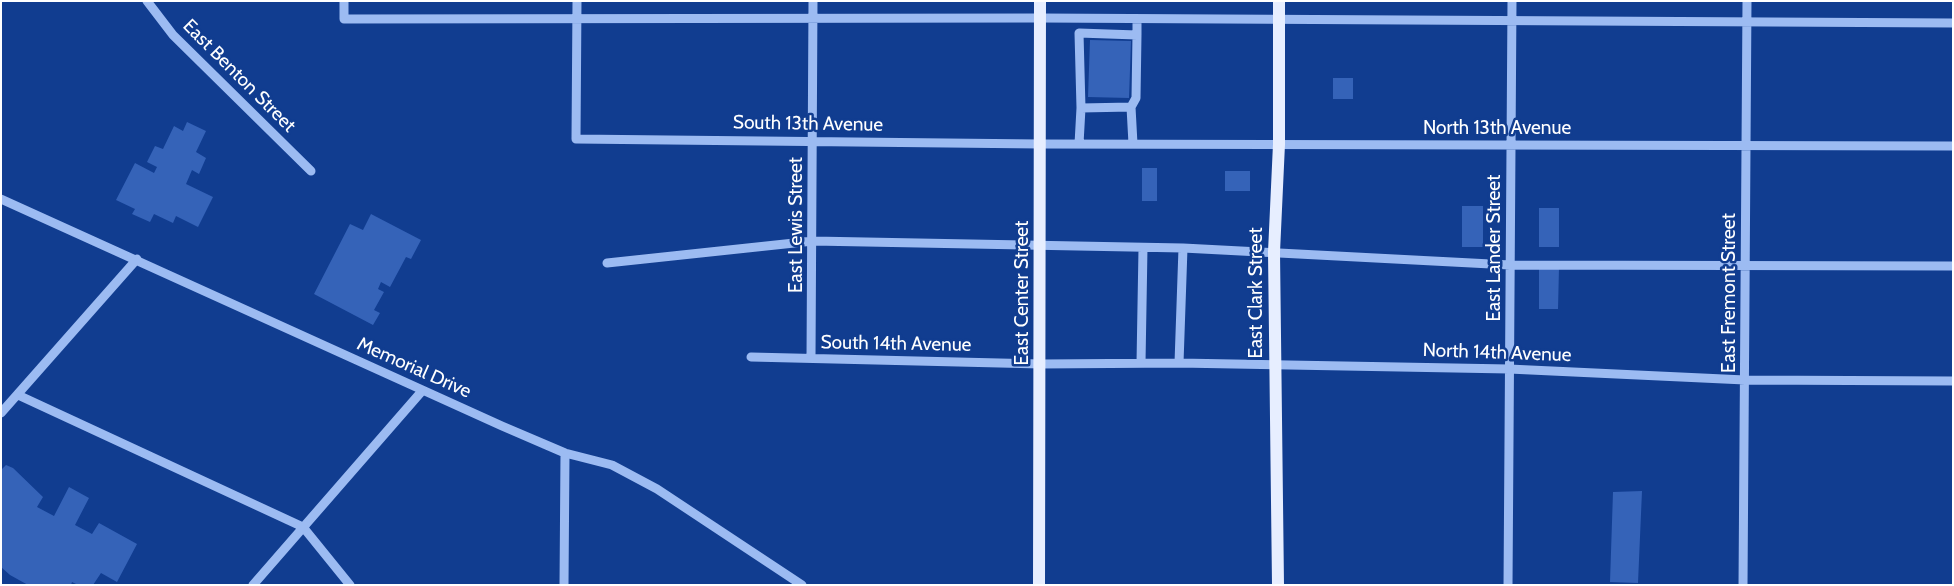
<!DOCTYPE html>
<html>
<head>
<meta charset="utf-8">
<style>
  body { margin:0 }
  #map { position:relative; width:1954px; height:586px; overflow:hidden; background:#113d90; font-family:Cabin,sans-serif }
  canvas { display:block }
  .frame { position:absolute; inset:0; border:2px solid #fff; pointer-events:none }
</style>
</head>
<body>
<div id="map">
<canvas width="1954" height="586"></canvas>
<div class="frame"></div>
</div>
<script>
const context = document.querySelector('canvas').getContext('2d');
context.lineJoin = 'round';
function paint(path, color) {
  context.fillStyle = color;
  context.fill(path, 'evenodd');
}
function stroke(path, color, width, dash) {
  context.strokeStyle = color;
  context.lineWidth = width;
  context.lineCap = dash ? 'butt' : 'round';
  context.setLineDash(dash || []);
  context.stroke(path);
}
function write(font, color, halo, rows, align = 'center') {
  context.font = font + ' Cabin,sans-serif';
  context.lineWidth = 5;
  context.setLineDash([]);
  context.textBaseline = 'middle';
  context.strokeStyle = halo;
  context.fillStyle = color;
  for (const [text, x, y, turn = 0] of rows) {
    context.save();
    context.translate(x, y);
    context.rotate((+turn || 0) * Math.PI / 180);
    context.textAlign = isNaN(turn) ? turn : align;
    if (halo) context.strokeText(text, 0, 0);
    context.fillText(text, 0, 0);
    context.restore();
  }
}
const building = new Path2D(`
  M1090,40L1131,41L1129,98L1088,97Z
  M1333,78H1353V99H1333Z
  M187,122L206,131L196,152L206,158L199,174L192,170L186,184L213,197L198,227L176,216L173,223L154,214L150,222L132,214L135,209L116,200L135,163L154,173L157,167L147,162L155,146L163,149L174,126L183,131Z
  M1142,168H1157V201H1142Z
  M1225,171H1250V191H1225Z
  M1462,206H1483V247H1462Z
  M1539,208H1559V247H1539Z
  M371,214L421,240L411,259L406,257L390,287L381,282L378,289L384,292L374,310L380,313L373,325L314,294L350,224L363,230Z
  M1539,268H1559L1558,309H1539Z
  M6,465L13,468L43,497L37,507L54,516L69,487L89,498L75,525L92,534L99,523L137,544L117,582L101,573L93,585H78L72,582L71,585H28L10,575L1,567V470Z
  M1642,491L1638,583L1610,582L1613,492Z`);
const minor = new Path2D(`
  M147,1L173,35L311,171
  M344,1V19H347L1040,18L1953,23
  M577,1L576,139L1040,144L1953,146
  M1131,107L1136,98L1137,35
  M1079,144L1081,108
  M1133,144L1131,107L1081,108L1079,33L1137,35V20
  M1,199L502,426L565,453L612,465L657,489L802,585
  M607,263L813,241L1183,248L1510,265L1953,266
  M751,357L1041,364L1179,363L1509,369L1745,380L1953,381
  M811,358L813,1
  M1141,363L1143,248
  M1179,363L1183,248
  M18,395L303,527L350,585
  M1,413L137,259
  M253,585L422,391
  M564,585L565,453
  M1508,585L1512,1
  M1743,585L1747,1`);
const major = new Path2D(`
  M1039,585L1040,1
  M1278,585L1274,252L1279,144V1`);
const streetNames = [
  ["East Benton Street",239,76,45],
  ["South 13th Avenue",808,124,1],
  ["North 13th Avenue",1497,128],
  ["East Lewis Street",796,225,-90],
  ["East Lander Street",1494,248,-90],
  ["East Center Street",1022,293,-90],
  ["East Clark Street",1256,293,-90],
  ["East Fremont Street",1729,293,-90],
  ["South 14th Avenue",896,344,1],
  ["North 14th Avenue",1497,353,2],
  ["Memorial Drive",414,368,24]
];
paint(building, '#3563b8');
stroke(minor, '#9cbbf2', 9);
stroke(major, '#e7eeff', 12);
write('19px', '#fff', '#113d90', streetNames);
</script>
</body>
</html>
